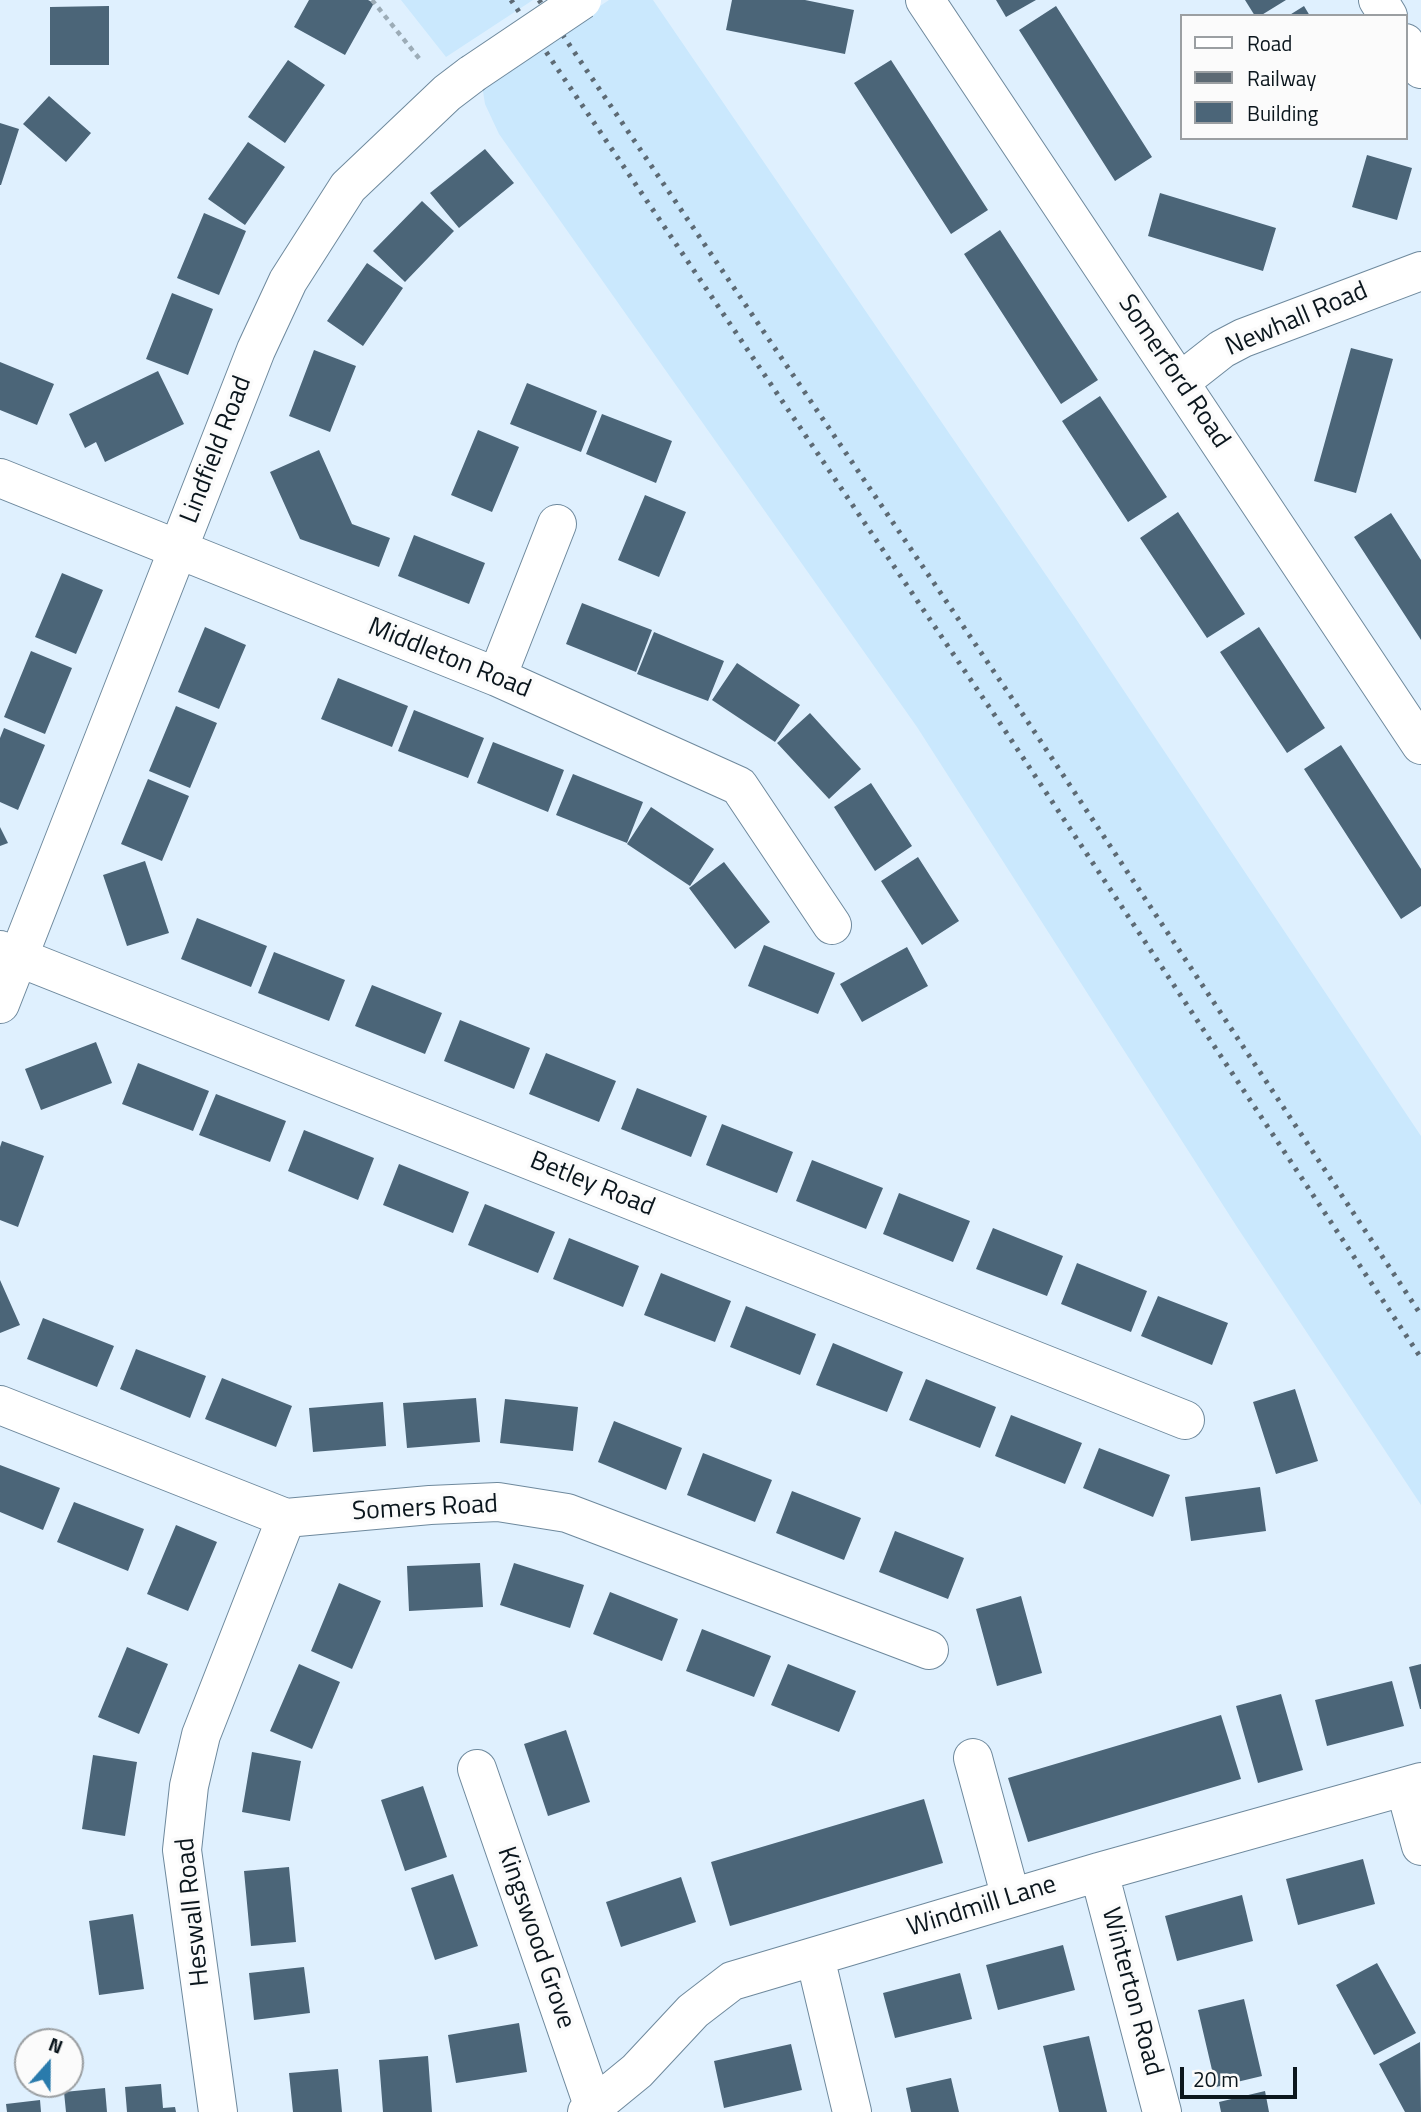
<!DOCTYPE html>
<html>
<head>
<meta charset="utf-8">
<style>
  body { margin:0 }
  #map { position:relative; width:1421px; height:2112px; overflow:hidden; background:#dff0fe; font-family:"Titillium Web",sans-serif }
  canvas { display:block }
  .legend { position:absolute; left:1180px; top:14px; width:228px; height:126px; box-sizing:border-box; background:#fbfbfb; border:2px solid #9b9fa2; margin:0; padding:9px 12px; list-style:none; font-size:21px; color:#0b161d }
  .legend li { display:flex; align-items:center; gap:14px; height:35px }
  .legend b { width:35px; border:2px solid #9b9fa2 }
  .north { position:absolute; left:14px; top:2028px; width:70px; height:70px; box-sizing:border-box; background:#fbfbfb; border:2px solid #9b9fa2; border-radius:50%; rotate:21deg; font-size:19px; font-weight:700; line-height:28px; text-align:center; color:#0b161d }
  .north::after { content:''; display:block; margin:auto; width:24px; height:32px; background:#2a7bac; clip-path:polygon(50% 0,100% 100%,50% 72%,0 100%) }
  .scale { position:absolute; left:1180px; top:2067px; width:117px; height:32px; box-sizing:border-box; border:4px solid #0b161d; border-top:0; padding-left:9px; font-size:21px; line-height:24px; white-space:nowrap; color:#0b161d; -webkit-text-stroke:5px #fbfbfb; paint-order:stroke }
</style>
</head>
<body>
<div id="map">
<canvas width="1421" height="2112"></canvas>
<ul class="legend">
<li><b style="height:9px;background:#fff"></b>Road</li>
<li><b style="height:9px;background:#5d6a74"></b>Railway</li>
<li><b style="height:19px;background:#4b6578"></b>Building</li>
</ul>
<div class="north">N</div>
<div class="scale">20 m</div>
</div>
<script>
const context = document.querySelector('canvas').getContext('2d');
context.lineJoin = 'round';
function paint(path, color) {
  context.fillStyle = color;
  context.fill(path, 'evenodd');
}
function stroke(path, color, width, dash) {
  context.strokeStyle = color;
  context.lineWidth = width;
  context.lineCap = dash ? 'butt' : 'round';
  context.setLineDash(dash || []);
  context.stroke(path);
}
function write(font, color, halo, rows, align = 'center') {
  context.font = font + ' "Titillium Web",sans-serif';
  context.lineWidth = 7;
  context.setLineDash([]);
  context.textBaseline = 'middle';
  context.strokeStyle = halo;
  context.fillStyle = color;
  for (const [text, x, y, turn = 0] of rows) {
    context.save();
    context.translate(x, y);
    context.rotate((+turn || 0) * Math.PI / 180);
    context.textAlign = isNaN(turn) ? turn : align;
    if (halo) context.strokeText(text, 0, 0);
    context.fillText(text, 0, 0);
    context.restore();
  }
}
const built = new Path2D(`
  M401,0H533L446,57Z
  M609,0H653L1074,616L1421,1136V1505L1237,1227L917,727L499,134L485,104L482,85Z`);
const building = new Path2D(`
  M309,0H368L374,3L345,55L294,27Z
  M732,0H805L854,10L845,54L726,30Z
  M996,0H1036L1006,17Z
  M1245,0H1286L1260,16H1255Z
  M109,6V65H50V7Z
  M1056,6L1152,157L1115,181L1019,30Z
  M1304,6L1310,16H1288Z
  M288,60L325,85L285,143L248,117Z
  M891,60L988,210L951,234L854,83Z
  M49,96L91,133L66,162L23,124Z
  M0,123L19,129L1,185H0Z
  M248,142L285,167L245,225L208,199Z
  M485,149L514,183L459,228L430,193Z
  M1367,155L1412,168L1397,220L1352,207Z
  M1160,193L1276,228L1263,271L1148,236Z
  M422,201L454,231L405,282L373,251Z
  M204,213L246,231L219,295L177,278Z
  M1000,230L1098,380L1061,404L964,254Z
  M367,263L403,288L363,346L327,321Z
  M172,293L213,309L188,375L146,359Z
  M1351,348L1393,359L1356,493L1314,481Z
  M314,350L356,366L330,432L289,416Z
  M0,362L54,384L37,425L0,410Z
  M158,371L184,424L105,462L96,442L85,448L69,414Z
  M527,383L597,411L581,452L510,424Z
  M1100,396L1167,497L1128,522L1062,421Z
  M602,414L672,441L656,483L586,454Z
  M478,430L519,447L492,512L451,495Z
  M319,450L352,524L390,538L379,567L300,539L270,472Z
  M645,495L686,512L659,577L618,560Z
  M1178,512L1245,614L1207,638L1140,538Z
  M1391,513L1421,560V640L1354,537Z
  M414,535L485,563L469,604L398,576Z
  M62,573L103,590L76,654L35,637Z
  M582,603L652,630L636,672L566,644Z
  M205,627L246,645L219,709L178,692Z
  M1259,627L1325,728L1287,753L1220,652Z
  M654,632L724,661L708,701L637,674Z
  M31,651L72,668L45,734L4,717Z
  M737,663L800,705L775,742L712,700Z
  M338,678L408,706L392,747L321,719Z
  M176,706L217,723L190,788L149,771Z
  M414,710L484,738L468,778L398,751Z
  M810,713L861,769L829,799L777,743Z
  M4,728L45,745L18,810L0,802V738Z
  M493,742L564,770L548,812L477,783Z
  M1341,745L1421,869V906L1401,919L1304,769Z
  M573,774L643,802L627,843L556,815Z
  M148,779L189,796L162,861L121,844Z
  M871,783L912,846L875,871L834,807Z
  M651,807L714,849L690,886L627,844Z
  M0,827L8,843L0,846Z
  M918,857L959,921L922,945L881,881Z
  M145,861L169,933L127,946L103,875Z
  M724,862L770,922L735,949L689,888Z
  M197,918L267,946L251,987L181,959Z
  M764,945L835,973L818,1014L748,986Z
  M907,947L928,986L862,1022L840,984Z
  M274,952L345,980L329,1021L258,993Z
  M372,985L442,1013L425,1054L355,1026Z
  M460,1020L530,1048L514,1089L444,1061Z
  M96,1042L112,1083L41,1110L25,1069Z
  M546,1053L616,1081L599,1122L529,1094Z
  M138,1063L209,1091L193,1131L122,1104Z
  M637,1088L707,1116L691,1157L621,1129Z
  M216,1094L286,1121L270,1162L199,1135Z
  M722,1124L793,1152L777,1193L706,1165Z
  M304,1130L374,1158L358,1200L288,1171Z
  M2,1141L44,1156L18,1227L0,1220V1147Z
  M812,1160L883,1188L866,1229L796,1201Z
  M399,1164L469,1192L453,1233L383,1205Z
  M899,1193L970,1221L953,1262L883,1234Z
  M485,1204L555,1232L538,1273L468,1245Z
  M993,1228L1063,1256L1047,1296L976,1269Z
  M569,1238L639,1266L623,1307L553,1279Z
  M1077,1263L1147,1291L1131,1332L1061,1304Z
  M661,1273L731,1301L715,1342L644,1315Z
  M0,1280L20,1325L0,1333Z
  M1158,1296L1228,1323L1212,1365L1141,1336Z
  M746,1306L816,1334L800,1375L730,1347Z
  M43,1318L114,1346L97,1387L27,1359Z
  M833,1343L903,1372L887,1412L816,1385Z
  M136,1349L206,1376L190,1418L120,1389Z
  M222,1378L292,1406L276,1447L205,1419Z
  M926,1379L996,1407L980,1448L909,1420Z
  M1295,1389L1318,1461L1276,1474L1253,1402Z
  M476,1398L480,1442L407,1448L403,1403Z
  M505,1399L578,1407L573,1451L500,1443Z
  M383,1402L386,1446L313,1452L309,1408Z
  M1011,1415L1082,1443L1065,1484L995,1456Z
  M614,1421L682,1448L666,1490L598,1462Z
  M1099,1448L1170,1475L1153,1517L1083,1488Z
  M703,1453L772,1480L755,1522L687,1495Z
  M0,1465L60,1488L43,1530L0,1512Z
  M1260,1487L1266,1531L1191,1541L1185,1497Z
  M792,1491L861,1518L844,1560L776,1533Z
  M74,1502L144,1529L128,1571L57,1542Z
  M176,1525L217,1542L188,1611L147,1594Z
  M895,1531L964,1558L948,1599L879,1572Z
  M480,1563L483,1607L409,1611L407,1566Z
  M514,1563L584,1585L570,1628L500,1605Z
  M339,1583L381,1601L352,1669L311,1651Z
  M610,1592L678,1619L662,1661L593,1634Z
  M1021,1596L1042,1673L997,1686L976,1609Z
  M702,1629L771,1656L754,1697L686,1671Z
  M127,1647L168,1664L139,1734L98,1717Z
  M299,1664L340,1682L312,1749L270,1731Z
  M788,1664L856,1691L839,1732L771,1705Z
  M1421,1664V1709H1420L1409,1667Z
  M1392,1681L1404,1726L1327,1746L1315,1700Z
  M1281,1694L1303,1770L1258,1783L1236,1706Z
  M1221,1715L1241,1779L1028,1842L1008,1778Z
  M566,1730L590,1802L548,1816L524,1744Z
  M252,1752L301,1761L290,1821L242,1812Z
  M93,1755L137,1762L125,1836L82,1829Z
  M423,1786L447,1857L405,1871L381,1800Z
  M924,1799L943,1863L730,1926L711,1862Z
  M1363,1859L1375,1904L1298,1925L1286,1879Z
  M289,1867L296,1942L251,1946L244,1871Z
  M453,1874L478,1946L435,1960L411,1888Z
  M681,1877L696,1922L621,1947L606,1902Z
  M1242,1895L1253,1941L1177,1961L1165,1916Z
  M133,1914L144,1989L99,1995L89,1921Z
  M1063,1945L1075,1990L998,2010L986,1965Z
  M1377,1963L1416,2033L1374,2055L1336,1985Z
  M304,1967L310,2013L254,2020L249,1973Z
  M960,1973L972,2019L895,2038L883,1993Z
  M1244,1999L1262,2076L1216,2087L1198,2010Z
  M519,2023L527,2072L456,2083L448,2035Z
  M1089,2036L1107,2112H1059L1043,2046Z
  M1420,2042L1421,2112H1405L1379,2064Z
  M791,2044L802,2090L724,2108L714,2061Z
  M428,2056L432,2112H383L379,2060Z
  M338,2069L342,2112H293L289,2073Z
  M951,2078L959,2112H911L906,2088Z
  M161,2084L163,2108L175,2107L176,2112H127L125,2087Z
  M105,2088L107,2112H66L64,2092Z
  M1265,2091L1269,2112H1221L1219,2102Z
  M40,2100L41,2112H7L6,2104Z`);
const path = new Path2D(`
  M372,0L422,62`);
const minor = new Path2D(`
  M925,0L1421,745
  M1378,0L1388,16
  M1405,43L1421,69
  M1180,382L1222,349L1243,338L1421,271
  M0,478L497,677L739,786L832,925
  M497,677L557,524
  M0,950L1185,1420
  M0,1004L256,350L288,281L348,187L447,93L472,74
  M0,1405L286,1518L430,1505L498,1502L567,1513L929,1650
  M973,1758L1011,1898
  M477,1769L594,2108
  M1405,1787L1421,1846
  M1099,1872L1162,2112
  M815,1957L852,2112
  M218,2112L182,1850L189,1786L201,1735L286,1518
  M587,2112L637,2071L693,2011L732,1981L1099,1872L1421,1782`);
const rail = new Path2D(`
  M511,0L1004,729L1421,1358
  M539,0L1024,716L1421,1315`);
const minorBridge = new Path2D(`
  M472,74L582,0`);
const streetNames = [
  ["Newhall Road",1297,320,-23],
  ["Somerford Road",1173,372,56],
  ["Lindfield Road",217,450,-69],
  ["Middleton Road",449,659,22],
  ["Betley Road",592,1185,22],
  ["Somers Road",425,1509,-3],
  ["Windmill Lane",982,1907,-17],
  ["Heswall Road",194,1912,-96],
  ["Kingswood Grove",535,1938,71],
  ["Winterton Road",1131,1992,75]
];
paint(built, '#cae8fd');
paint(building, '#4b6578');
stroke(minor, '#6e899d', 40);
stroke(path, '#9cacb7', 4.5, [5, 5]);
stroke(minor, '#fff', 38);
stroke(rail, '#5d6a74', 5, [3.5, 7]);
stroke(minorBridge, '#6e899d', 40, []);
stroke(minorBridge, '#fff', 38);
write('26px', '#0b161d', '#fbfbfb', streetNames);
</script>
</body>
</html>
